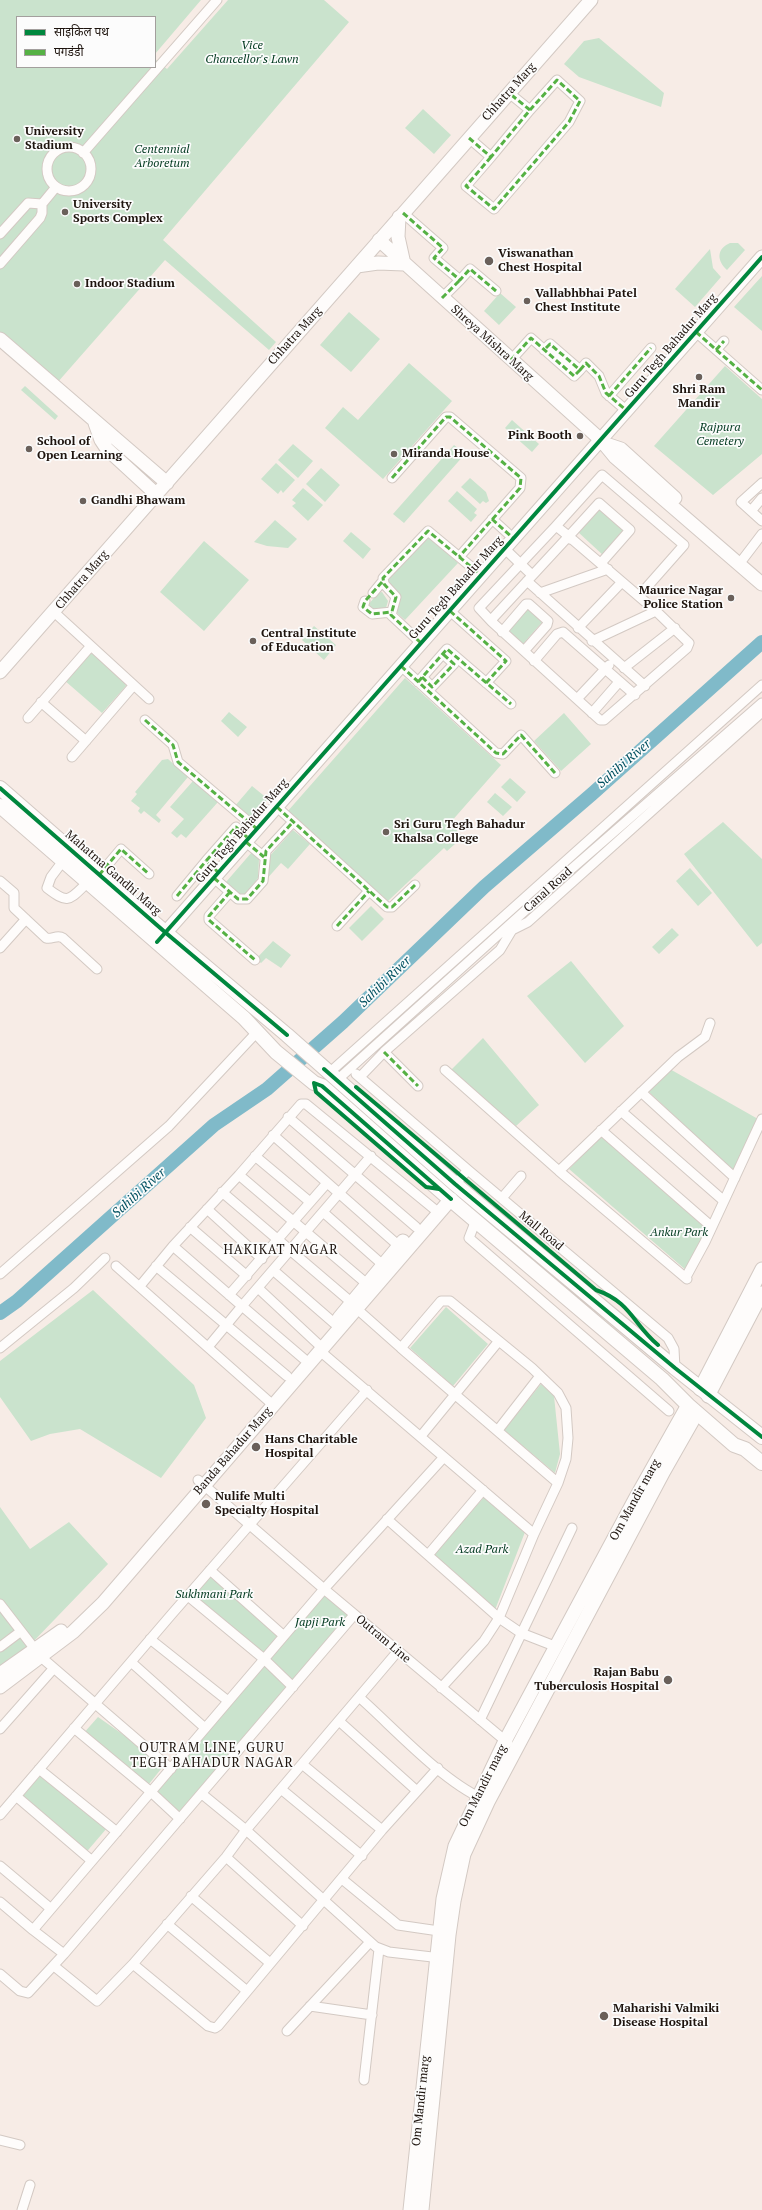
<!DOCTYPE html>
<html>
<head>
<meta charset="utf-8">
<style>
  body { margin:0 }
  #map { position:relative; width:762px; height:2210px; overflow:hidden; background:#f7ece6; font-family:"PT Serif","Noto Sans Devanagari",serif }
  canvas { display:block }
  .legend { position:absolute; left:16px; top:16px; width:140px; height:52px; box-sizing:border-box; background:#fcfcfc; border:1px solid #a39f9d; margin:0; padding:5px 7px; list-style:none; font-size:12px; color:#1e140e }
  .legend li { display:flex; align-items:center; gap:8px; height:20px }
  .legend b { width:20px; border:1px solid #a39f9d }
</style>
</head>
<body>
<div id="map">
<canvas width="762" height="2210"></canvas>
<ul class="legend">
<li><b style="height:5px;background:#00873e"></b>साइकिल पथ</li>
<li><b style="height:5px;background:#55b144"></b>पगडंडी</li>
</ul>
</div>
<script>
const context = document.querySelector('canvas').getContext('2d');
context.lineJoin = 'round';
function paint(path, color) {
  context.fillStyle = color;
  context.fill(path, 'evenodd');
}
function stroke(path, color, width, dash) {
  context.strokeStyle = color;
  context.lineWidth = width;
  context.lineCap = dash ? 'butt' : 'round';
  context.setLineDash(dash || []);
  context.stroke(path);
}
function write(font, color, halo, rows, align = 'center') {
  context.font = font + ' "PT Serif",serif';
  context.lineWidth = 3.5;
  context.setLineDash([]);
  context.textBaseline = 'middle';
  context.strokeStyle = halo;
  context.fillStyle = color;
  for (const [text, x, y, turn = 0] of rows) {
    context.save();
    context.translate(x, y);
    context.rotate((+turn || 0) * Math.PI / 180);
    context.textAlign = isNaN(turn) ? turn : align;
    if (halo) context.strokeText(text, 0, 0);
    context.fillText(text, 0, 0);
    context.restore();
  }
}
const green = new Path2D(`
  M0,0H201L155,54V17H17V67H155V59L167,69L228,0H324L349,22L163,240L276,342L269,350L165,260L57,383L0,332Z
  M599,38L664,93L661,107L579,77L564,64L584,41Z
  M423,109L451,135L434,154L405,128Z
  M730,243H738L745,250L727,270C717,261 716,249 730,243Z
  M710,249L713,268L721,277L695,307L675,289Z
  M762,276V331L734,307Z
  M500,293L516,307L499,325L484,311Z
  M349,312L380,339L351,372L320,345Z
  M409,363L452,401L383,479L325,428L343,407L358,420Z
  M725,366L762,399V454L713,495L654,446Z
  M25,386L58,416L55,420L21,390Z
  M512,420L539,444L532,452L505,428Z
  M293,444L313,461L298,478L278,460Z
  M454,445L465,454L404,523L393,514Z
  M276,463L295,480L283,493L281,490L278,494L261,479Z
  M321,468L340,485L325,502L306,484Z
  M470,478L486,492L489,501L486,503L483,501L480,504L461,487Z
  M303,488L323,505L308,521L292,506L296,503L292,500Z
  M457,491L477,509L474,513L477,515L471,522L448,501Z
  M600,508L626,532L604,556L578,532Z
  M275,520L297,539L288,548L267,546L254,542Z
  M351,532L371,549L363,559L343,541Z
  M428,536L458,563L405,620L397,613L400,595L386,582Z
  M204,541L249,580L204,631L160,592Z
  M382,592L388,601L386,608L381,610L369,609L368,605L378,593Z
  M527,607L543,621L523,644L507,630Z
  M314,626L336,645L324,660L302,640Z
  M88,653L93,654L125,683L126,686L102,713L64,680Z
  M405,678L501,765L450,823L463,837L447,851L444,848L388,901L287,812Z
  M229,712L247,727L238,737L221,721Z
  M564,713L591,744L561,771L534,741Z
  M168,759L188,777L156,815L161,820L159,823L144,811L141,814L138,811L140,808L131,801L137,794L135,792L162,760Z
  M510,778L526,792L517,802L501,787Z
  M193,781L218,802L186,838L181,834L177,838L171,833L184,819L170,807Z
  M252,786L268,799L249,820L234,807Z
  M495,793L512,807L503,816L487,802Z
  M723,822L762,859V943L757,947L684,854Z
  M293,830L310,844L288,869L281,863L265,881L267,859Z
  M252,852L259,859L258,878L245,895L240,894L226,882Z
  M690,868L712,893L698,906L676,881Z
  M371,906L384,919L362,941L349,928Z
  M672,928L679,935L659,954L652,947Z
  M273,941L291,955L281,968L266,958L261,963L256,959Z
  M571,961L624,1026L585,1063L527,996Z
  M483,1038L539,1105L516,1126L450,1071Z
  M668,1068L758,1119L735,1173L647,1090Z
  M602,1136L709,1227L687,1271L569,1169Z
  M93,1290L194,1385L206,1418L161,1478L80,1429L50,1434L31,1441L0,1397V1361Z
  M446,1307L488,1344L453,1386L410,1348Z
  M541,1384L554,1396L560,1454L555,1473L504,1430Z
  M485,1496L525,1532L495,1610L433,1555Z
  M0,1507L30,1549L69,1522L108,1564L29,1646L0,1666Z
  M211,1571L282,1637L264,1658L190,1596Z
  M323,1591L352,1615L293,1684L266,1659Z
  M262,1662L290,1687L180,1816L153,1790Z
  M98,1717L165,1764L145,1789L82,1735Z
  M36,1772L107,1828L83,1856L16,1796Z`);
const river = new Path2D(`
  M0,1313L17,1301L214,1125L267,1089L343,1022L484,887L592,794L762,642`);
const street = new Path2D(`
  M469,138L491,157L530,110L509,93
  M47 169a22 22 0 1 1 44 0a22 22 0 1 1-44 0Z
  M83,153L217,0
  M491,157L466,186L494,209L569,122L580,101L557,80L530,110
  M403,213L443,248L434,258L460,280L470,269L496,291
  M0,234L28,203L42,204
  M0,264L40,218L42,213V204L56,187
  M442,298L460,280
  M696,332L762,390
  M716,350L724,341
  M511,360L531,338L574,376L580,370L550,344L544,350
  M580,370L586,363L599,376L606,393L627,411
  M609,396L651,348
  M392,478L446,417H450L521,478L520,488L459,557
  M762,483L741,502L762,521
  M751,511L762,498
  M492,519L514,539
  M556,526L602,475L684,545L639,596
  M569,536L599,503L630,530L601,563
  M567,538L573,540L656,611L689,643L687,648L604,720H600L492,622L493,618Z
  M505,549L532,575
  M743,559L762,534
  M527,581L645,686
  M373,593L382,582
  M540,593L608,569
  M365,601L363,607L372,614L392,612
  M450,611L506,661L486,683
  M54,612L149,699
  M492,622L479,608L556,526L571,538
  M578,628L622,582
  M502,632L526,604H529L548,621L547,625L524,651
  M592,641L656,611
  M421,643L391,615L396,597L384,584L383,578L428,531L481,575
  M534,661L557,634L563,632L635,695
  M401,666L496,753L503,754L521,735L555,773
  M624,668L675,628
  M425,680L432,687L454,664L443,654
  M418,682L447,649L511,704
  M577,699L609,665
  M41,702L86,741
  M592,713L619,682
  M28,718L90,647
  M145,720L173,745L178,762L257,829
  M72,757L133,686
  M277,807L387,907H392L415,885
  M246,842L264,857
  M63,861L51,877L47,888C69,905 69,900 88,882
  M219,873L206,861L236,827L249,839
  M99,875L121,849L149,874
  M214,878L238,899H247L263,881L266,851L293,822
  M0,881L14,893V908L46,938C52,940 57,934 63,938L97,969
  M230,892L209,916V920L255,960
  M177,896L206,861
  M337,926L369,891
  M0,948L26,919
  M384,1052L418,1086
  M445,1070L559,1171L687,1279
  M329,1073L762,685
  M356,1074L468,1170L455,1184
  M360,1077L384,1052L500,950L512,930L528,922L762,712
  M336,1081L568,872L762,703
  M641,1092L735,1178
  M621,1111L724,1201
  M288,1117L416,1227
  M601,1130L712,1227
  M273,1135L399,1246
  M255,1156L310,1202
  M468,1170L668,1338L674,1349L675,1368
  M559,1171L678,1057L705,1037L710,1023
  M239,1175L367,1284
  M222,1192L351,1302
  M502,1198L521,1176
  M207,1209L262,1259
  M323,1212L383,1265
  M476,1220L469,1238L669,1411
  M190,1227L247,1276
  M173,1246L242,1306L371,1156
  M116,1266L273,1405
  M156,1266L287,1376
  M273,1270L334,1323
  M0,1274L169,1126L258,1031
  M686,1277L705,1242L762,1119
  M140,1286L173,1246L239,1175L301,1104H306L439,1213
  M258,1288L318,1344
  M229,1295L327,1183
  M357,1309L401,1348
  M208,1347L242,1306L304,1359
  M0,1348L74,1288L105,1258
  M320,1351L534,1534
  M498,1430L540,1376
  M421,1436L498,1342
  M198,1480L324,1589L508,1743
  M387,1519L499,1618L521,1633L557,1647
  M428,1555L483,1490
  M210,1570L284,1636
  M188,1596L264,1659L293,1687
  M0,1604L41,1657L171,1769
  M150,1639L228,1701
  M0,1647L20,1632
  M398,1651L246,1830L226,1857L133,1964L208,2026L215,2028L218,2026L382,1830L438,1768
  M131,1662L205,1728
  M441,1688L484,1641L499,1618L534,1534L558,1483L566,1459L568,1438L566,1408L558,1393L532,1368L450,1301H441L401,1348L558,1483
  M359,1697C394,1728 441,1780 483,1799
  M480,1720L572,1528
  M339,1721L417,1791
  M74,1728L151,1792L180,1819
  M0,1729L54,1668
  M302,1764L382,1830
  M39,1769L117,1832
  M281,1789L362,1856
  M202,1794L246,1830L376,1947L389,1952L441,1958
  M16,1796L92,1861
  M0,1815L171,1615L367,1390
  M226,1857L303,1926
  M0,1866L50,1908
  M342,1879L398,1925L439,1931
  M191,1896L270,1963
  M0,1902L33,1930L324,1589L444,1457
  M167,1924L247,1991
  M64,1954L354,1615
  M54,1966L97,2001L133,1964
  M0,1974L20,1991L28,1993L64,1954L33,1930
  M310,2006L372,2015
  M287,2031L370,1942
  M364,2080L379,1949
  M0,2140L20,2145
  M22,2210L30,2185`);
const secondary = new Path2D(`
  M379,240L601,440L615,457L762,584
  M357,266L378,263L404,264L398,237L399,217
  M0,339L167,483
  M95,423L101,440L107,449L157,495
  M606,444L621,449L675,498
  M0,672L591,0
  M159,940L762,257
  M339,1318L403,1241
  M700,1389L762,1269
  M708,1396L762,1293
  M0,1674L61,1631
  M0,1687L73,1632L103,1603L451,1199
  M410,2210L443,1899L455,1846L505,1741L635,1499L688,1405
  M422,2210L449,1935L454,1901L464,1854L488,1802L664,1471L697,1413`);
const primary = new Path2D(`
  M0,788L166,933L287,1035L455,1184L675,1368L762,1437
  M0,806L244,1018L276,1052L314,1083L322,1086L444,1194L662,1379L688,1405L734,1445L745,1449L762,1463`);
const quiet = new Path2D(`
  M469,138L491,157L530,110L509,93
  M491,157L466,186L494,209L569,122L580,101L557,80L530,110
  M403,213L443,248L434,258L460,280L470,269L496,291
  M442,298L460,280
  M696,332L762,390
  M716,350L724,341
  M511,360L531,338L574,376L580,370L550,344L544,350
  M580,370L586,363L599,376L606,393L627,411
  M609,396L651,348
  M392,478L446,417H450L521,478L520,488L459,557
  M492,519L514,539
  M382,582L365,601L363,607L372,614L392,612
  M450,611L506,661L486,683
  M421,643L391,615L396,597L384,584L383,578L428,531L481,575
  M401,666L496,753L503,754L521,735L555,773
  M422,677L432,687L454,664L443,654
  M418,682L447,649L511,704
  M145,720L173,745L178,762L257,829
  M277,807L387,907H392L415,885
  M246,842L264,857
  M219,873L206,861L236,827L249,839
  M99,875L121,849L149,874
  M214,878L238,899H247L263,881L266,851L293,822
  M230,892L209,916V920L255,960
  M177,896L206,861
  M337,926L369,891
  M384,1052L418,1086`);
const cycleway = new Path2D(`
  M0,788L166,933L287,1035
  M157,942L762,257
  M324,1069L455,1184L675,1368L762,1437
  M356,1087L596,1290C631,1302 633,1324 658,1345
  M439,1189L426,1187L316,1092L314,1083L322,1086L451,1199`);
const markers = [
  [17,139,4,"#6a605a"],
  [65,212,4,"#6a605a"],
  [489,261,5,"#6a605a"],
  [77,284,4,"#6a605a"],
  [527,301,4,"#6a605a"],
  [699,377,4,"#6a605a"],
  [580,436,4,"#6a605a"],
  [29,449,4,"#6a605a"],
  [394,454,4,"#6a605a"],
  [83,501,4,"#6a605a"],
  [731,598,4,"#6a605a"],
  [253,641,4,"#6a605a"],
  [386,832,4,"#6a605a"],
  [256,1447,5,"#6a605a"],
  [206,1504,5,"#6a605a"],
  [668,1680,5,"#6a605a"],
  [604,2016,5,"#6a605a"]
];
const parkNames = [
  ["Vice",252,46],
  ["Chancellor's Lawn",252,60],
  ["Centennial",162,150],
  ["Arboretum",162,164],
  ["Rajpura",720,428],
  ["Cemetery",720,442],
  ["Ankur Park",679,1233],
  ["Azad Park",482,1550],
  ["Sukhmani Park",214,1595],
  ["Japji Park",320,1623]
];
const streetNames = [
  ["Chhatra Marg",509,92,-48],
  ["Chhatra Marg",295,336,-48],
  ["Shreya Mishra Marg",492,343,42],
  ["Guru Tegh Bahadur Marg",671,346,-49],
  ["Chhatra Marg",82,580,-49],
  ["Guru Tegh Bahadur Marg",456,588,-48],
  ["Guru Tegh Bahadur Marg",242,831,-49],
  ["Mahatma Gandhi Marg",113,873,41],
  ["Canal Road",548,890,-42],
  ["Mall Road",541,1231,40],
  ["Banda Bahadur Marg",233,1451,-49],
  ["Om Mandir marg",635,1500,-61],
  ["Outram Line",383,1639,40],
  ["Om Mandir marg",483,1786,-63],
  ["Om Mandir marg",421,2101,-84]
];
const poiNames = [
  ["University",25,132],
  ["Stadium",25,146],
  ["University",73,205],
  ["Sports Complex",73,219],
  ["Viswanathan",498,254],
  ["Chest Hospital",498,268],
  ["Indoor Stadium",85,284],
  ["Vallabhbhai Patel",535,294],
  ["Chest Institute",535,308],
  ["Shri Ram",699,390,"center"],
  ["Mandir",699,404,"center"],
  ["Pink Booth",572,436,"right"],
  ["School of",37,442],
  ["Open Learning",37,456],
  ["Miranda House",402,454],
  ["Gandhi Bhawam",91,501],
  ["Maurice Nagar",723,591,"right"],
  ["Police Station",723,605,"right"],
  ["Central Institute",261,634],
  ["of Education",261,648],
  ["Sri Guru Tegh Bahadur",394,825],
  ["Khalsa College",394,839],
  ["Hans Charitable",265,1440],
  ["Hospital",265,1454],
  ["Nulife Multi",215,1497],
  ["Specialty Hospital",215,1511],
  ["Rajan Babu",659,1673,"right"],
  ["Tuberculosis Hospital",659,1687,"right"],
  ["Maharishi Valmiki",613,2009],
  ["Disease Hospital",613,2023]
];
const waterNames = [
  ["Sahibi River",624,764,-41],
  ["Sahibi River",385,982,-44],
  ["Sahibi River",139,1193,-42]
];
const neighbourhoodNames = [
  ["HAKIKAT NAGAR",281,1250],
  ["OUTRAM LINE, GURU",212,1748],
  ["TEGH BAHADUR NAGAR",212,1763]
];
paint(green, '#cae3cd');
stroke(river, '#80bac9', 14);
stroke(street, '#d3c9c3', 11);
stroke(secondary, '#d3c9c3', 15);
stroke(primary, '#d3c9c3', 16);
stroke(street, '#fefcfb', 9);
stroke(secondary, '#fefcfb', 13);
stroke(primary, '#fefcfb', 14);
stroke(quiet, '#55b144', 3, [6, 3]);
stroke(cycleway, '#00873e', 4);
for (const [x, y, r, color] of markers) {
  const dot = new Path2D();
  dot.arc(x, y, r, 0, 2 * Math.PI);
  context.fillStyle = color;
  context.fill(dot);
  stroke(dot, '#fcfcfc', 1.5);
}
write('italic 12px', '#00391f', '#fcfcfc', parkNames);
write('12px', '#1e140e', '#fcfcfc', streetNames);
write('bold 12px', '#1e140e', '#fcfcfc', poiNames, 'left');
write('italic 13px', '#005060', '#fcfcfc', waterNames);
context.letterSpacing = '1px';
write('13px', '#1e140e', '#fcfcfc', neighbourhoodNames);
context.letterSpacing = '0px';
</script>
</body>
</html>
